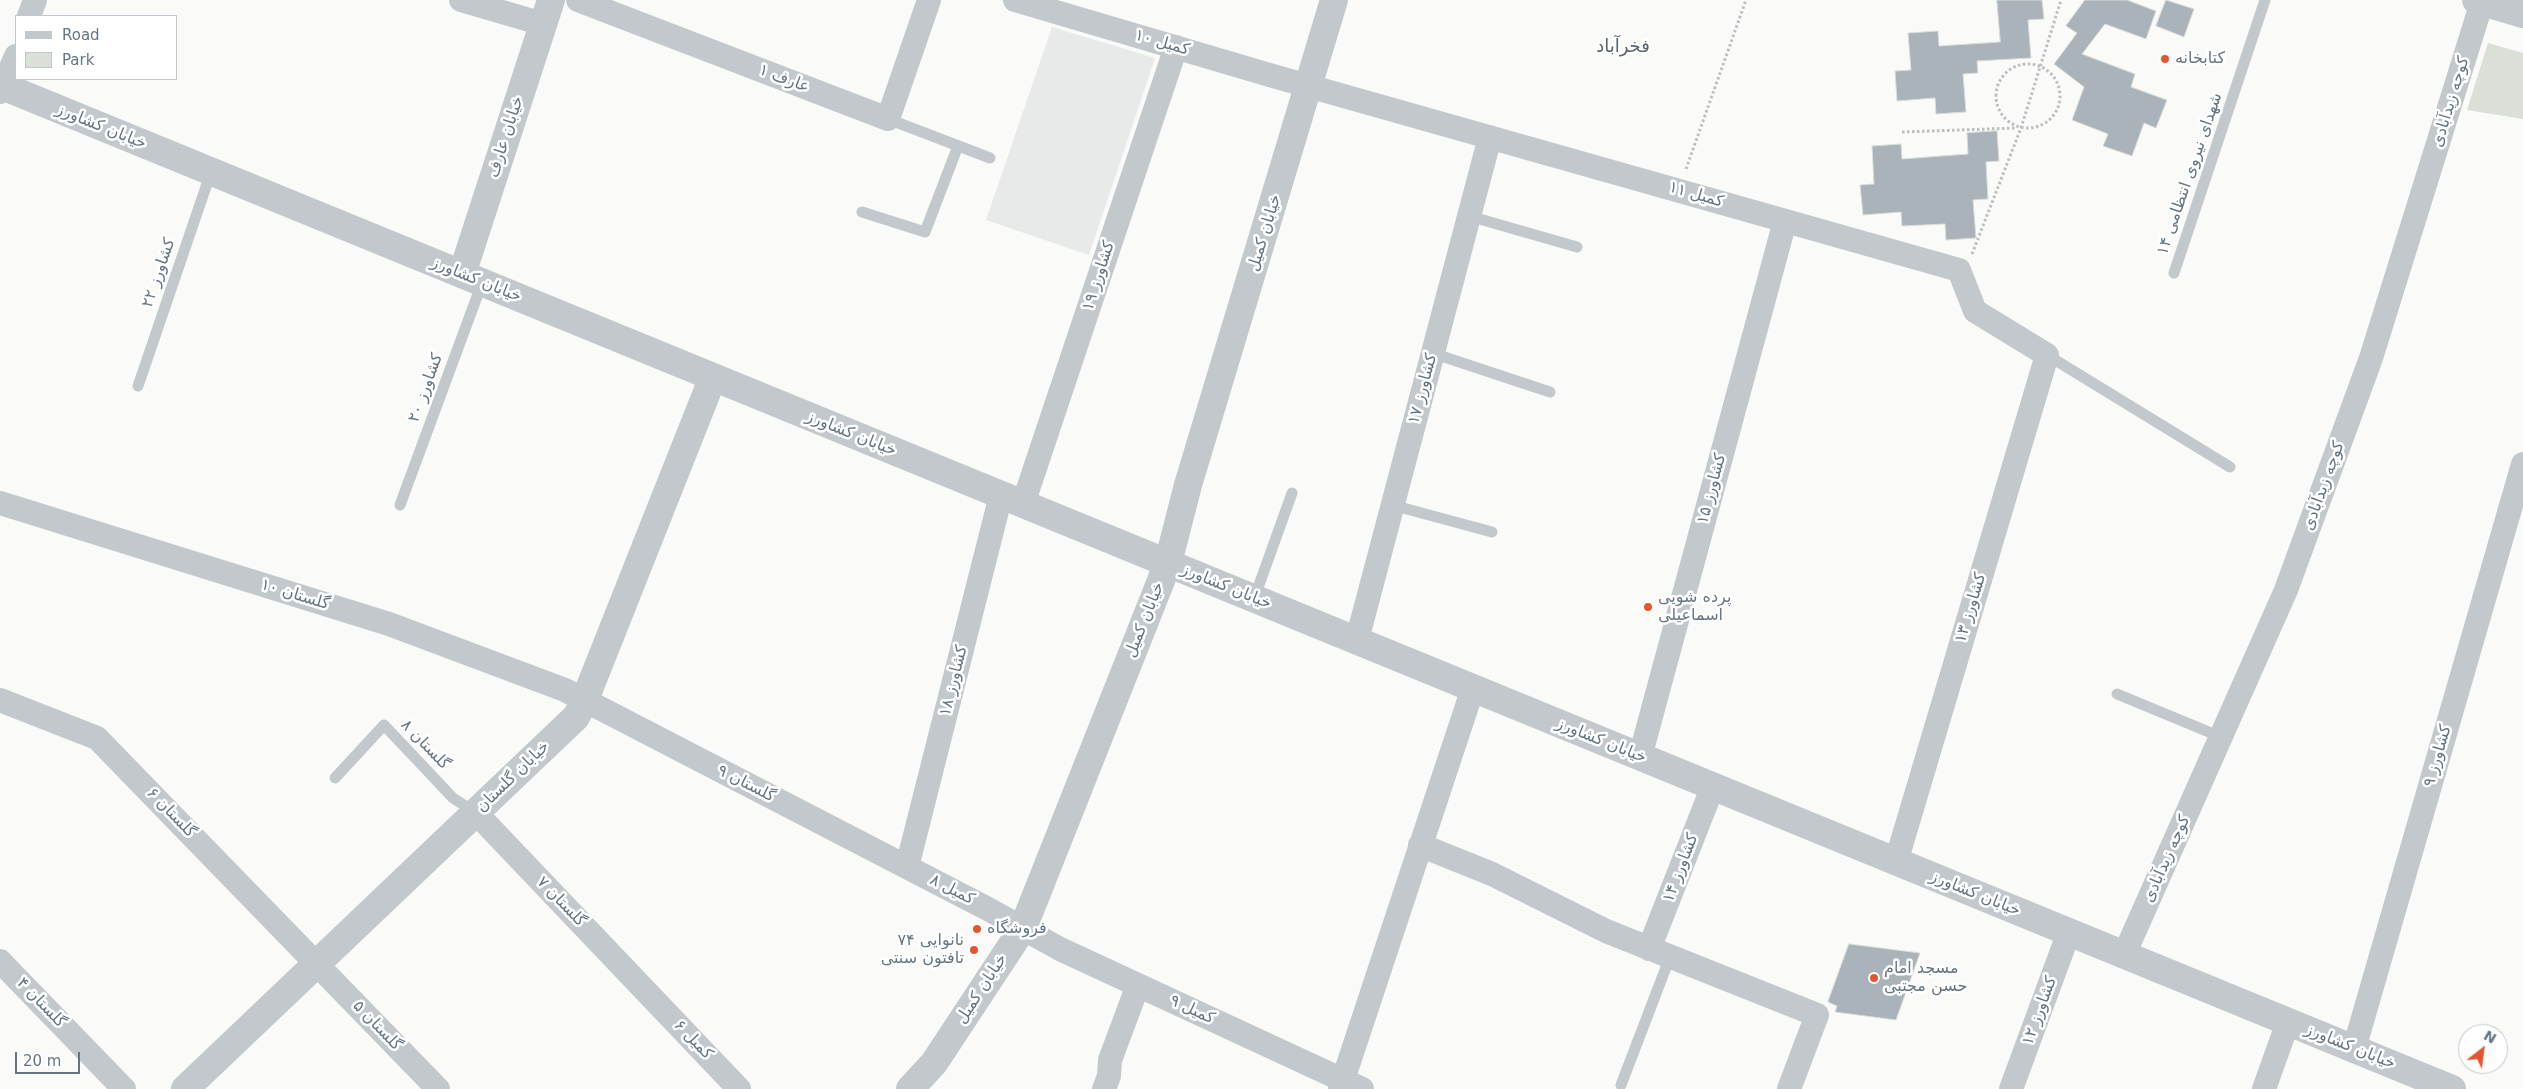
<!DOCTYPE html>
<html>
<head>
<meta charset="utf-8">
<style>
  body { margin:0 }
  #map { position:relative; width:2523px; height:1089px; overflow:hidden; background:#fafaf8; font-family:"DejaVu Sans",sans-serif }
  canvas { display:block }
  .legend { position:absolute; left:15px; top:15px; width:162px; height:65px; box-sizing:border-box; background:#fff; border:1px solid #c1c8cd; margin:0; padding:6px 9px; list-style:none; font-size:15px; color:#657683 }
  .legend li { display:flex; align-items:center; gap:10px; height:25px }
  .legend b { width:25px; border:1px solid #c1c8cd }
  .north { position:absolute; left:2458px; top:1024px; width:50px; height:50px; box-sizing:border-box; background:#fff; border:1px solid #c1c8cd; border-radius:50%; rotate:30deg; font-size:14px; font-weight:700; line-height:20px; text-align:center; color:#657683 }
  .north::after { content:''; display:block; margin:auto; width:18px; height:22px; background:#e4572e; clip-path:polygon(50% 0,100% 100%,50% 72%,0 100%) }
  .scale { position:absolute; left:15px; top:1052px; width:65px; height:22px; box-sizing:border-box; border:2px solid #657683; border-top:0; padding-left:6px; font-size:15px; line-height:18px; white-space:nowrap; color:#657683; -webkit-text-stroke:4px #fff; paint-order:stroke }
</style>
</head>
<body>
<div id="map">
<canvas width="2523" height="1089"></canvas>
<ul class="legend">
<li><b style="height:6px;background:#c3c8cc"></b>Road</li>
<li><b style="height:14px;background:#dadfd7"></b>Park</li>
</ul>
<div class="north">N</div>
<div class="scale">20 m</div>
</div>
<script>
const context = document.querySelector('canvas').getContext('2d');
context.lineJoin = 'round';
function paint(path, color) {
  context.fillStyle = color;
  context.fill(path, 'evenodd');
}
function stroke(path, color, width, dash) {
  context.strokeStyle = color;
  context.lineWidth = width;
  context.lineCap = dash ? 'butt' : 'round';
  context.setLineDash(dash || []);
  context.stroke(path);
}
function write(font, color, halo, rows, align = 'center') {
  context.font = font + ' "DejaVu Sans","Noto Naskh Arabic",sans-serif';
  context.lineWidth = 5;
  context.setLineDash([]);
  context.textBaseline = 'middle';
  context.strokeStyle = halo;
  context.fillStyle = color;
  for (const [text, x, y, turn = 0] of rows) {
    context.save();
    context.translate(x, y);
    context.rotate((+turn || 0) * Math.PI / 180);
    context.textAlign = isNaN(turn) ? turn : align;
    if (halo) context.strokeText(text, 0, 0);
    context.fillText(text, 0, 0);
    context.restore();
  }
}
const built = new Path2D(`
  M1052,27L1155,58L1089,255L986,220Z`);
const green = new Path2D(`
  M2488,43L2523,53V119L2467,110Z`);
const building = new Path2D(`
  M1997,0H2042L2044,19L2028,20L2031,58L1977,61L1978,73L1963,74L1966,112L1936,114L1935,98L1897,101L1895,71L1911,70L1908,33L1938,31L1939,46L2000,42Z
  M2085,0H2127L2156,11L2146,39L2105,24L2082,54L2135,74L2131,87L2167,100L2156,128L2144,123L2132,156L2103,146L2108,134L2072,120L2084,87L2054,64L2077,33L2066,26Z
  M2166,0L2194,9L2184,37L2156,26Z
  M1997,131L1999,161L1986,162L1988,199L1973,200L1976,238L1946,240L1945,224L1902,226L1901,212L1863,215L1860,185L1874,184L1872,146L1901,144L1902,159L1968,154L1967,133Z
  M1849,944L1920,953L1896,1020L1835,1012L1837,1006L1828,1002Z`);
const path = new Path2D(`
  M1996 96a32 32 0 1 1 64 0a32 32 0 1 1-64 0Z
  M1902,132L2017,128
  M1686,169L1746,0
  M1972,254L2021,128L2061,0`);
const service = new Path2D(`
  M888,119L990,158
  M862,212L925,232L958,146
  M1469,216L1577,247
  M2174,273L2265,0
  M1432,353L1550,392
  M2047,355L2230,467
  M138,386L211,172
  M400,505L482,283
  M1392,505L1492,532
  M1254,599L1292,493
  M2117,694L2221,737
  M335,778L384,725L453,798L476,813
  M1621,1085L1670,957`);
const minor = new Path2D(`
  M461,0L543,24
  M578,0L888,119L929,0
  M1015,0L1273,76L1959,270L1975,311L2047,355L1896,862
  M29,16L35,0
  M0,92L16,56
  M0,503L389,624L565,690L988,909L1060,949L1362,1089
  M1023,504L1176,47
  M1357,640L1490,137
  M0,700L97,738L438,1089
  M1640,757L1785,221
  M476,813L739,1089
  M1420,845L1492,874L1606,931L1817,1015L1789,1089
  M907,867L1001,495
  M1649,949L1713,786
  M2124,955L2286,590L2371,358L2482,2
  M0,961L124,1089
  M2354,1049L2523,464
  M1104,1089L1109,1076L1110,1060L1138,985
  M1340,1089L1473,688
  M2011,1089L2069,932
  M2264,1089L2288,1022`);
const tertiary = new Path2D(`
  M2476,0L2523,14
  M0,85L2452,1089
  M462,274L551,0
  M185,1089L576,717L584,702L713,377
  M910,1089L934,1063L1023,928L1168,563L1188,485L1334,0`);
const markers = [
  [2165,59,5,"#e4572e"],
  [1648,607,5,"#e4572e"],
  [977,929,5,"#e4572e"],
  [974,950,5,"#e4572e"],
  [1874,978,5,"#e4572e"]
];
const streetNames = [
  ["کمیل ۱۰",1162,43,16],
  ["عارف ۱",784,79,21],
  ["کوچه زیدآبادی",2451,102,-73],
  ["خیابان کشاورز",101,127,22],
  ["خیابان عارف",506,137,-72],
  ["شهدای نیروی انتظامی ۱۴",2190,174,-71],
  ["کمیل ۱۱",1696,195,16],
  ["خیابان کمیل",1265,233,-73],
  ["کشاورز ۲۲",159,273,-71],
  ["کشاورز ۱۹",1099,276,-72],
  ["خیابان کشاورز",476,280,22],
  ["کشاورز ۲۰",426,388,-70],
  ["کشاورز ۱۷",1423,389,-75],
  ["خیابان کشاورز",851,434,22],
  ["کوچه زیدآبادی",2324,486,-70],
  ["کشاورز ۱۵",1712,489,-75],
  ["خیابان کشاورز",1226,587,22],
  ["گلستان ۱۰",295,595,17],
  ["کشاورز ۱۳",1971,608,-73],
  ["خیابان کمیل",1145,620,-68],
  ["کشاورز ۱۸",954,681,-76],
  ["خیابان کشاورز",1601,741,22],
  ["گلستان ۸",425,745,46],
  ["کشاورز ۹",2438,756,-74],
  ["خیابان گلستان",513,777,-44],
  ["گلستان ۹",746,784,27],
  ["گلستان ۶",171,813,46],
  ["کوچه زیدآبادی",2167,859,-66],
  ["کشاورز ۱۴",1681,868,-69],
  ["کمیل ۸",952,890,27],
  ["خیابان کشاورز",1975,894,22],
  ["گلستان ۷",561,902,46],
  ["خیابان کمیل",982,989,-57],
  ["گلستان ۴",41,1003,46],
  ["کمیل ۹",1192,1010,25],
  ["کشاورز ۱۲",2040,1011,-70],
  ["گلستان ۵",377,1026,46],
  ["کمیل ۶",693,1040,46],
  ["خیابان کشاورز",2350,1047,22]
];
const poiNames = [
  ["کتابخانه",2175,59],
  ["پرده شویی",1658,598],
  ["اسماعیلی",1658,616],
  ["فروشگاه",987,929],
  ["نانوایی ۷۴",964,941,"right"],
  ["تافتون سنتی",964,959,"right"],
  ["مسجد امام",1884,969],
  ["حسن مجتبی",1884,987]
];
const neighbourhoodNames = [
  ["فخرآباد",1623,47]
];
paint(built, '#e8e9e9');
paint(green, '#dadfd7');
paint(building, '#aab3b9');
stroke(building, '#dcdcda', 1);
stroke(path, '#bbbfc2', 3, [2.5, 2.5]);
stroke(service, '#c3c8cc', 11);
stroke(minor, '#c3c8cc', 24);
stroke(tertiary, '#c3c8cc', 28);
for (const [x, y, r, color] of markers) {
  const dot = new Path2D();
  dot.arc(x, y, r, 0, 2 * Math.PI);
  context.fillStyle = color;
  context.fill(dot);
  stroke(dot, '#fff', 2);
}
write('16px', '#657683', '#fff', streetNames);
write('16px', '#657683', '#fff', poiNames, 'left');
write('18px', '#57646e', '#fff', neighbourhoodNames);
</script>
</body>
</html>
